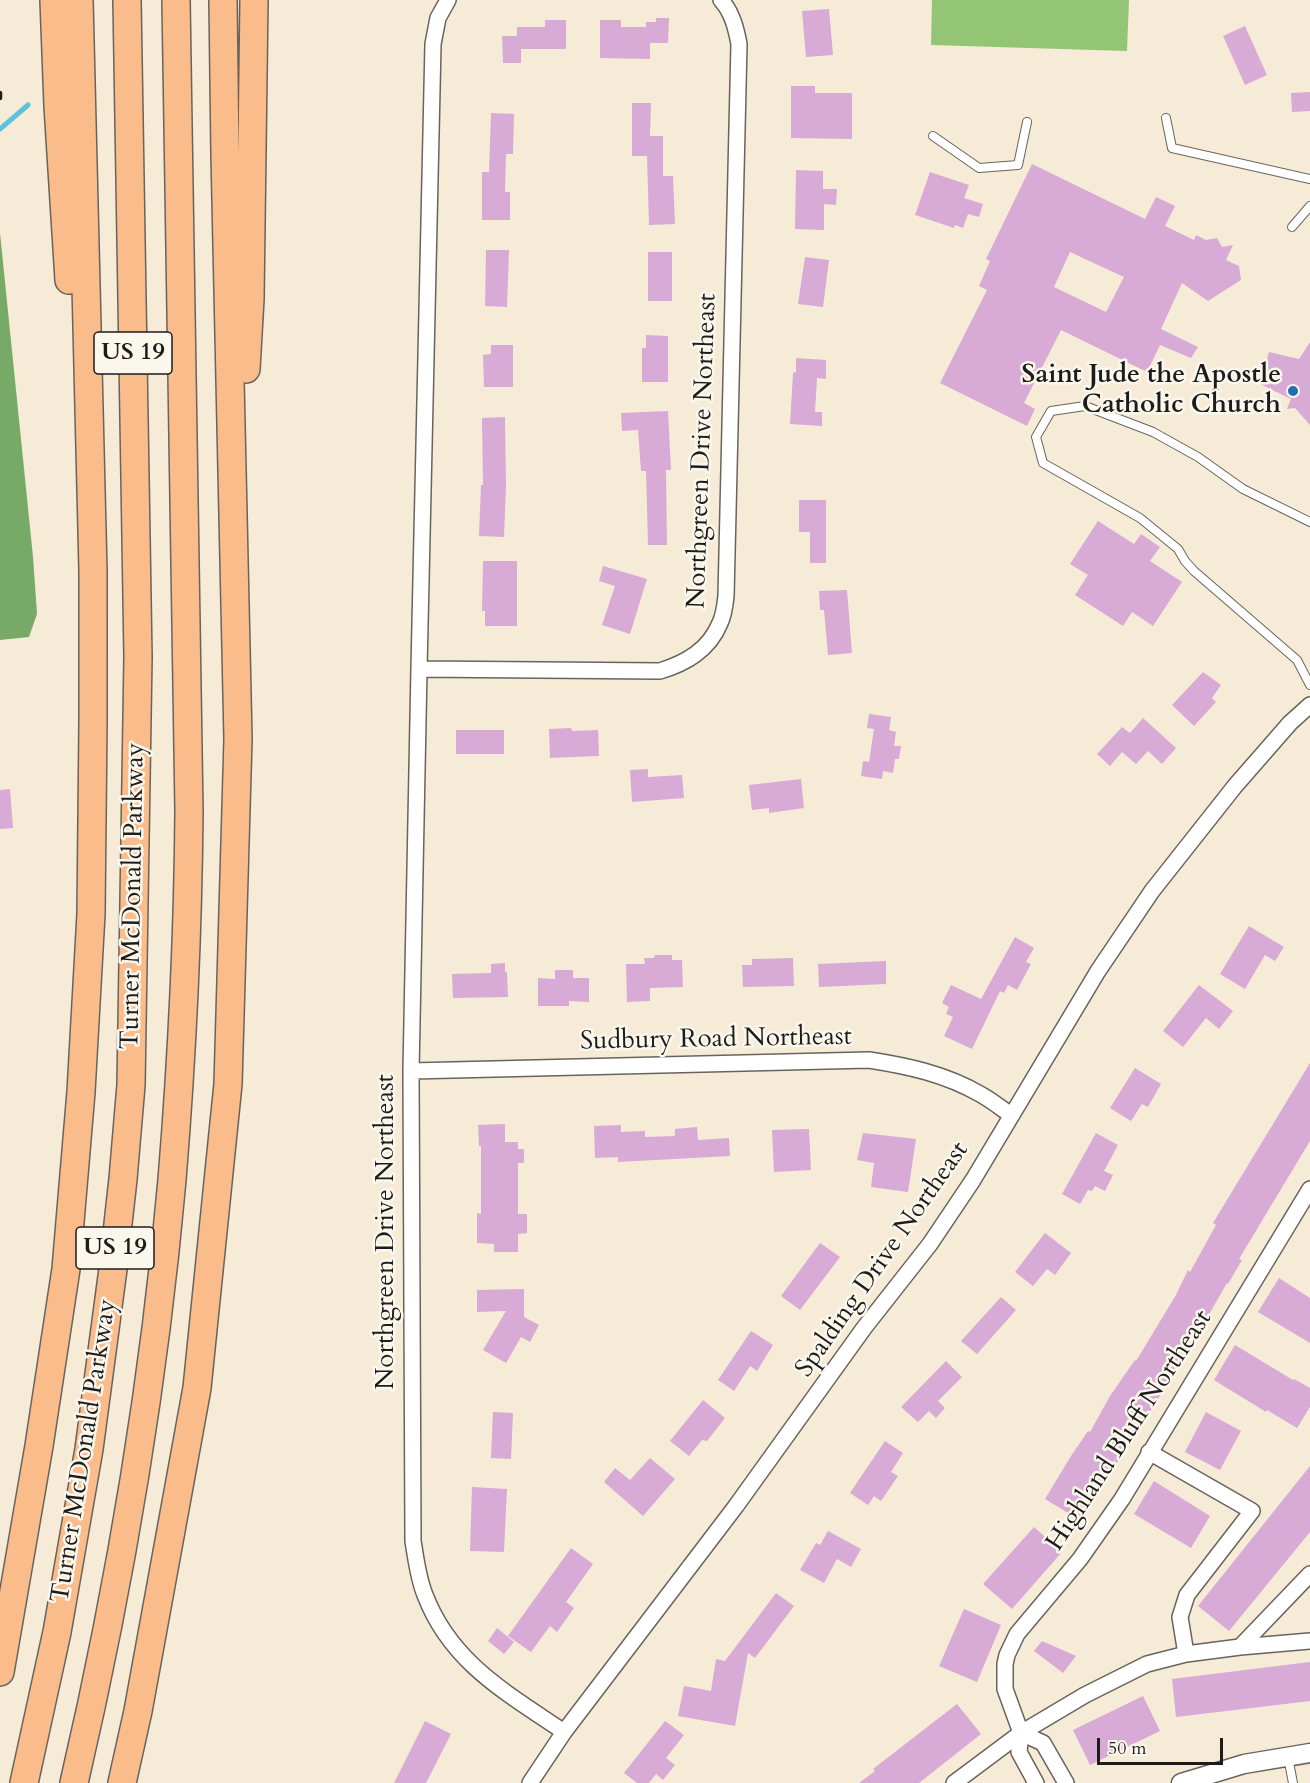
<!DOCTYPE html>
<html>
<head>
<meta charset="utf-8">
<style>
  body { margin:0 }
  #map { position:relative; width:1310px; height:1783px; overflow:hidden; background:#f6ebd7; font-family:Cardo,serif }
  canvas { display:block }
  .scale { position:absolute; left:1097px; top:1738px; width:126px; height:27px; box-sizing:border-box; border:3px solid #1c1c1c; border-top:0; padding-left:8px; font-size:18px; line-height:21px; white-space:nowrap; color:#1c1c1c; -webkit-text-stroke:4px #fbf7ec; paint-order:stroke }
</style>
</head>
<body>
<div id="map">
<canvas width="1310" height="1783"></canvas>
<div class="scale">50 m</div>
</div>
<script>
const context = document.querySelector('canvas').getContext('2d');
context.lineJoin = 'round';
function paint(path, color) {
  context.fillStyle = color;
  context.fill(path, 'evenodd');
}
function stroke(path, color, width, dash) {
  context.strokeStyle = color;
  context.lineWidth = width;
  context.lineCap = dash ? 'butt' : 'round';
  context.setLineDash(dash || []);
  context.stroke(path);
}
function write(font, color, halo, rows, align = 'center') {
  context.font = font + ' Cardo,serif';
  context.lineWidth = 5;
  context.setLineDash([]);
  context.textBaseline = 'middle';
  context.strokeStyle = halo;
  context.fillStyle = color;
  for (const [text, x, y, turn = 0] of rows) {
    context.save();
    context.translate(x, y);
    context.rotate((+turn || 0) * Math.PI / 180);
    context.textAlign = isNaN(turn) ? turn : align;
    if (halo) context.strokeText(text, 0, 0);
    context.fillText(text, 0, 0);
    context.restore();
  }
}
const green = new Path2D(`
  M932,0H1129L1127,51L931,45Z`);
const forest = new Path2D(`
  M0,233L33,557L37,614L29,637L0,640Z`);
const stream = new Path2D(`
  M0,129L28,105`);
const building = new Path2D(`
  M829,9L833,55L806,57L802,11Z
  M656,18H669L668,43H650V59L600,58V20H621V27H646V22H656Z
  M545,20H566V49H521V63H503L502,36H517V27H545Z
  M1245,26L1267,75L1245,85L1223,36Z
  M791,86H815V93H852V139L791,138Z
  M1310,92V111L1292,112L1291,93Z
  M632,103H651L650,136H663V176H673L675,224L649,225L647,156H632Z
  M491,113L514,114L513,154H506L505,192H510V220H482V172H489Z
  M1032,164L1145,219L1156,197L1175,206L1165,226L1194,240L1196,235L1206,240L1217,238L1222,247L1233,245L1226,260L1239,266L1241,280L1208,301L1182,283L1161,329L1198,347L1191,358L1160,345L1147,372L1061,330L1024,403L1035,409L1027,426L940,383L987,290L979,286L990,261L986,259ZM1070,252L1124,277L1106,312L1054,287Z
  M796,170L823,171V189H837L836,205L824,204V230L795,229Z
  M930,172L969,185L964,198L983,204L979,217L968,214L963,228L955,225L954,228L915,215Z
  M486,250H509L507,307L485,306Z
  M648,252H672V301H648Z
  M805,257L829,260L823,307L798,304Z
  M646,335L668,336V382H642V348H646Z
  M1310,342V425L1295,408L1287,409L1291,399L1260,384L1269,352L1299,359Z
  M491,345H513V387H484L483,355L491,354Z
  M796,358L826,360V379L817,378L815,412H822V426L790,424L793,373L796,372Z
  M668,411L671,470H666L667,545H648L646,471H641L638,430L622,431L621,413Z
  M505,417L506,486L504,537L479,536L481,485H483L482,418Z
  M799,500H826V563H810V532H799Z
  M1098,521L1134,544L1141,534L1160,547L1150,561L1182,582L1153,626L1132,612L1123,626L1075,595L1088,575L1070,564Z
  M483,561H517V626H485V611H482Z
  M603,566L647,579L630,634L602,625L615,586L599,581Z
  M847,590L852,653L828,655L824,610H820L819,591Z
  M1203,672L1221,685L1212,698L1216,702L1194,726L1172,705Z
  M869,714L891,717L889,730L896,732L894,746H901L899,759H895L893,773L883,771L882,779L861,776L863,761L869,762L874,729L867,728Z
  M1143,718L1176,748L1162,764L1148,751L1136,764L1122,752L1110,766L1097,754L1122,727L1130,733Z
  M571,728L572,731L598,730L599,756L550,758L549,729Z
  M456,730H504V754H456Z
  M648,769V777L682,775L684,798L632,802L630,770Z
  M801,779L804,808L769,813V808L752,810L749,785Z
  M10,789L13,828L0,829V790Z
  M1249,926L1284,947L1275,961L1265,955L1245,989L1220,974Z
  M1015,937L1034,948L1026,962L1031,964L1017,990L1008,985L1004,993L1000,991L972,1049L944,1036L953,1017L946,1014L949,1007L942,1003L951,985L981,999Z
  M655,955H672V960H682L683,987L650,988V1001L627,1002L626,964H645L644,958H654Z
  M793,958L794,986L743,987L742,965H752V959Z
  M886,961V984L819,987L818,964Z
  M505,963V972H507L508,997L453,998L452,974L491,973V964Z
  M555,970H573V978H589V1002L569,1001V1006H538V978L555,979Z
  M1199,985L1233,1011L1219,1029L1206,1018L1183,1047L1163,1031Z
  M1310,1063V1141L1239,1259L1242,1260L1228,1284L1227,1283L1192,1344L1131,1442L1096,1494L1097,1495L1081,1521L1045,1499L1071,1456L1088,1431L1090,1432L1110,1396L1135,1360L1136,1361L1176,1295L1188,1270L1190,1272L1216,1225L1213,1223Z
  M1135,1068L1161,1084L1148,1107L1142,1104L1131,1121L1110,1108Z
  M505,1124V1142H518V1149H524V1163H518V1214H527V1233L518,1234V1252H494V1244L477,1243V1213L481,1214V1146H479L478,1125Z
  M621,1125V1132L645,1131V1137L675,1136V1129L697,1127L698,1140L729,1138L730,1156L618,1162V1157L595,1158L594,1126Z
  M809,1129L811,1170L774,1172L772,1130Z
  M863,1133L916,1139L908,1192L871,1187L874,1163L857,1160Z
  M1096,1133L1118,1145L1104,1171L1113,1175L1105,1191L1095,1186L1092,1191L1088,1190L1080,1204L1062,1194Z
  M1045,1233L1071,1253L1055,1275L1047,1269L1033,1286L1015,1272Z
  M820,1243L840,1257L800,1310L781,1296Z
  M1279,1278L1310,1298V1343L1258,1312Z
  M524,1289V1317L539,1325L530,1342L521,1337L506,1363L483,1350L506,1311L477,1312V1290Z
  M1001,1297L1016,1310L977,1354L961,1341Z
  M751,1331L773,1345L757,1371L750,1366L734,1391L718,1380Z
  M1235,1345L1293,1380L1294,1379L1310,1388V1407L1297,1428L1267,1410L1266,1412L1214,1380Z
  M946,1361L962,1377L938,1401L945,1408L936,1418L929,1411L918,1422L901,1407Z
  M703,1400L725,1418L707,1441L702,1440L689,1456L670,1441Z
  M493,1412L513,1413L511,1459L491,1458Z
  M1206,1412L1241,1431L1220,1470L1185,1452Z
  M885,1441L903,1453L891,1472L898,1476L881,1501L874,1496L868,1505L850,1493Z
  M650,1458L675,1479L643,1516L604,1482L615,1468L630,1480Z
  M1310,1466V1532L1229,1631L1198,1606Z
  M1154,1481L1210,1516L1191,1548L1134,1514Z
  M472,1487L507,1489L504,1552L470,1551Z
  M1034,1527L1062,1552L1012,1609L983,1584Z
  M828,1531L861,1549L851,1567L837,1559L824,1583L800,1570L816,1543L820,1545Z
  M571,1548L593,1564L566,1602L574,1608L557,1632L550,1626L531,1652L508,1636Z
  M776,1593L794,1606L755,1658L748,1653L735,1726L678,1716L684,1686L711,1691L716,1659L725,1661Z
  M964,1609L1001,1625L977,1682L939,1666Z
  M497,1628L514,1642L504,1654L488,1641Z
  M1042,1641L1076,1656L1063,1673L1034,1651Z
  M1310,1662V1701L1176,1717L1172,1679Z
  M1143,1696L1160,1731L1090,1765L1073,1730Z
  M957,1704L981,1734L919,1783H859L875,1771L873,1769Z
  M425,1721L451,1734L426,1783H394Z
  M665,1721L684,1735L666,1758L675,1765L663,1780L656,1774L649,1783H637L624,1773Z`);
const service = new Path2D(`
  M1166,118L1172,148L1310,179
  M933,136L979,168L1018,165L1027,122
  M1292,227L1310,206
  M1310,522L1243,489L1198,457L1153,432L1085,406L1051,411L1036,437L1043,463L1140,518L1178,549L1185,561L1194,571L1297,660L1310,685
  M1288,1757L1293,1783`);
const minor = new Path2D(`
  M448,0L438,18L433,44L419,669L660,671C686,663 709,650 720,623C724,615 725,605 726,596L739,44C736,28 732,12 721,0
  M419,669L411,1071L413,1541C416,1559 418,1578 425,1595C451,1663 507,1693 564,1732
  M411,1071L869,1060C908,1066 945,1074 980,1094C991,1100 1001,1108 1011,1115
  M1149,1452L1252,1511L1187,1595L1180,1617L1186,1654
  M1240,1647L1310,1574
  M1021,1733L1043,1743L1066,1783
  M530,1783L564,1732L736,1506L864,1328L930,1244L973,1180L1098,971L1152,891L1235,786L1290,723L1310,705
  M954,1783L1021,1733L1085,1695L1147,1664L1186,1654L1240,1647L1310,1641
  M1036,1783L1019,1752L1021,1733L1005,1689V1664L1007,1655L1017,1634L1080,1559L1122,1499L1310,1189`);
const tertiary = new Path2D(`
  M1181,1783L1244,1764L1310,1753`);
const motorway = new Path2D(`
  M54,0L58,106L69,280
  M246,369L250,299L254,0
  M0,1672L39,1446L66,1269L81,1092L91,914L93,723V571L79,0
  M24,1783L57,1632L89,1449L113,1269L123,1179L131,1085L138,657L127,0
  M74,1783C120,1585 154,1383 172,1180C182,1057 188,934 189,811L176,0
  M122,1783L138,1711L197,1388L228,1084L238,739L225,155L223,0`);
const rail = new Path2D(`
  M0,93V98`);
const markers = [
  [1293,391,6,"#1f6fb2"]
];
const shields = [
  [133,353,78],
  [115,1248,78]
];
const shieldNames = [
  ["US 19",133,353],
  ["US 19",115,1248]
];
const poiNames = [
  ["Saint Jude the Apostle",1281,376],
  ["Catholic Church",1281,406]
];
const streetNames = [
  ["Northgreen Drive Northeast",703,451,-88],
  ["Turner McDonald Parkway",134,896,-89],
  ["Sudbury Road Northeast",716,1040,-1],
  ["Northgreen Drive Northeast",387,1232,-90],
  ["Spalding Drive Northeast",883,1260,-55],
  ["Highland Bluff Northeast",1130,1431,-57],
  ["Turner McDonald Parkway",85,1451,-81]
];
paint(green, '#94c575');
paint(forest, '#7a6');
stroke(stream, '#5dc3da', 5);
paint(building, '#d8aad6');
stroke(service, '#68645d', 10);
stroke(minor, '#68645d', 18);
stroke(tertiary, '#68645d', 21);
stroke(motorway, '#68645d', 30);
stroke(service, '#fff', 8);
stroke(minor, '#fff', 15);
stroke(tertiary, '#fff', 18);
stroke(motorway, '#fabc8b', 27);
stroke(rail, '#1c1c1c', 4.5);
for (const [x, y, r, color] of markers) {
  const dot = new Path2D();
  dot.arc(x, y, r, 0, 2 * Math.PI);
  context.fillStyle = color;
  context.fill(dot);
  stroke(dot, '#fbf7ec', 2);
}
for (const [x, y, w] of shields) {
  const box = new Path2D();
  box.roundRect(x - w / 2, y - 21, w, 42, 4.5);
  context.fillStyle = '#fbf7ec';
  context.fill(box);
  stroke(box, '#1c1c1c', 1.5);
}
write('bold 24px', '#1c1c1c', null, shieldNames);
write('bold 26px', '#1c1c1c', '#fbf7ec', poiNames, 'right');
write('26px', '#1c1c1c', '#fbf7ec', streetNames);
</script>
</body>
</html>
